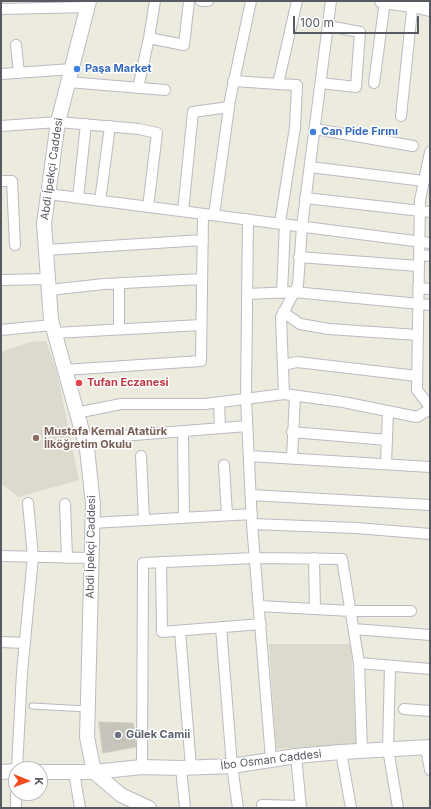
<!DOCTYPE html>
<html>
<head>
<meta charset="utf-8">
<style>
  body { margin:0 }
  #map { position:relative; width:431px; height:809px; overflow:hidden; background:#ecebde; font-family:Inter,sans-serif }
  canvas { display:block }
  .frame { position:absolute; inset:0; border:2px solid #575a61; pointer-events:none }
  .north { position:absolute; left:8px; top:761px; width:40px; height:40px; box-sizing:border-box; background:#fff; border:1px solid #bcbdc0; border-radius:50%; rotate:91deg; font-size:11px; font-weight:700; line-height:16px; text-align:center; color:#575a61 }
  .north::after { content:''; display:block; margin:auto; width:14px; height:18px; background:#f34b1c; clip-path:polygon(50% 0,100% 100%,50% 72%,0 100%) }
  .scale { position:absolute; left:293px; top:16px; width:126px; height:18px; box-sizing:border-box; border:2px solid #575a61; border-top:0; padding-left:5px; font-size:12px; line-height:14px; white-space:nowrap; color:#575a61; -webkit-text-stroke:3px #fff; paint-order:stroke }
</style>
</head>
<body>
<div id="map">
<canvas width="431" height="809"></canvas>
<div class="frame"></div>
<div class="north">K</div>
<div class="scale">100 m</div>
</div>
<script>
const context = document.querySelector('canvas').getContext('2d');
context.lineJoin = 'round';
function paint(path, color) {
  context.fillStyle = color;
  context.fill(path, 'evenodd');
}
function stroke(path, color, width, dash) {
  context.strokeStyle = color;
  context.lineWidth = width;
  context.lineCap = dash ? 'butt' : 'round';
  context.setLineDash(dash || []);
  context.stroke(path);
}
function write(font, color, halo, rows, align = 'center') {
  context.font = font + ' Inter,sans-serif';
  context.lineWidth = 3;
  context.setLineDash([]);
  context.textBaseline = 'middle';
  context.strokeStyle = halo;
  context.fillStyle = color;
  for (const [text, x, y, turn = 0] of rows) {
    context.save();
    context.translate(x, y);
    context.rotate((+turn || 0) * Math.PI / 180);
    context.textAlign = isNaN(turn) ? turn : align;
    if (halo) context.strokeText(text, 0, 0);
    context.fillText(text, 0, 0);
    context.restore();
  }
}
const education = new Path2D(`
  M46,341L57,372L79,480L19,497L1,484V352L30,342Z
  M269,644H351L356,744L276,749Z`);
const building = new Path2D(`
  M99,722L133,723L136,737V747L103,753Z`);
const lane = new Path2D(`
  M32,706L87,709`);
const street = new Path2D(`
  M201,1H208
  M1,9L88,7
  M149,38L184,45L189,1
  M16,45L19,73
  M1,74L72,69
  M233,81L278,84L297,1
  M68,82L165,90
  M321,83L356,87L360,32L328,26
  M374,83L385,1
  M278,84L297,85L295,127L280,223
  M138,88L149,38L155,1
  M401,116L413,1
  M1,126L58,122L139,129L157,133L148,207
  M315,129L413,146
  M430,152L420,200L417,390L430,407
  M310,167L424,181
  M1,181H12L15,245
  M48,194L430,243
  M78,198L86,124
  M305,198L430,212
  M100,201L110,126
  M183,211L193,112L229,107
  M214,215L230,100L251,1
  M248,219L246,399L252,524L271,759
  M46,250L203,240
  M419,255L430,256
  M299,257L418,266
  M1,280L48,279
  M119,283V329
  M418,288L430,289
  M49,290L104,284L202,279
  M282,293L285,224
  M247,294L294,292L430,305
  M283,312L300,324L329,329L417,335
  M1,330L52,325
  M54,333L201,325
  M283,365L297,362L417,376
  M64,370L201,361L203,214
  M284,394L281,317L298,285L302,226L331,1
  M219,402L220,428
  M76,413L121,404H205L284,394L343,402L417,417L430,409
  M183,431L184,518
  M292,432L387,440
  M84,439L247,426
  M141,456L144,520
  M249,456L430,467
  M292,458L295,396
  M386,464L388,411
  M224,465L227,515
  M251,495L430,505
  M65,504L67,558
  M92,523L252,514
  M252,524L356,528L430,534
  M1,556L91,558
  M314,558L315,609
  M161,562L162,632L261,624
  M259,606L351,611H411
  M221,627L232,766L238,808
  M354,629L430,635
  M180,631L191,767
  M1,642L25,643
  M359,663L430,669
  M390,666L388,749L398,808
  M404,709L430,711
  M426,748L430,770
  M341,752L351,808
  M296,756L301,808
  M142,767L143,563L255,558L342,559L359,663L362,751
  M181,768L185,808
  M17,769L22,672L33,557L28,503
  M74,772L80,808
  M262,805L301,806
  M16,808V793`);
const secondary = new Path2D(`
  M89,1L58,122L44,224L51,320L87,449L93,504L87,737L94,772L121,795L149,808
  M382,1L413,5L430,9
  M1,772L16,771
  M40,772H94L142,767L181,768L232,766L296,756L341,752L430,747`);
const markers = [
  [77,69,4,"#3f7fe0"],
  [313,132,4,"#3f7fe0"],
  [79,383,4,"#e0444e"],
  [36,438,4,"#8d6e63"],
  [118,735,4,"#6b7280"]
];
const shopNames = [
  ["Paşa Market",85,69],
  ["Can Pide Fırını",321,132]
];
const streetNames = [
  ["Abdi İpekçi Caddesi",52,169,-82],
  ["Abdi İpekçi Caddesi",91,547,-89],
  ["İbo Osman Caddesi",271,760,-7]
];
const healthNames = [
  ["Tufan Eczanesi",87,383]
];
const educationNames = [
  ["Mustafa Kemal Atatürk",44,432],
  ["İlköğretim Okulu",44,445]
];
const worshipNames = [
  ["Gülek Camii",126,735]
];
paint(education, '#dbdacd');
paint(building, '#c7c5bb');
stroke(building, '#d1cdbc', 1);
stroke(lane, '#b9bbc2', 7);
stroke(street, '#b9bbc2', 12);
stroke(secondary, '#b9bcc4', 16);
stroke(lane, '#fff', 5);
stroke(street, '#fff', 10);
stroke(secondary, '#fff', 14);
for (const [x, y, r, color] of markers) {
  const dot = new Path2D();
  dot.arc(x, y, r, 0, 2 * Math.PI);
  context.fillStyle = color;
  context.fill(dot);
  stroke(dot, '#fff', 1.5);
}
write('bold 11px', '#366cbe', '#fff', shopNames, 'left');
write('11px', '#575a61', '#fff', streetNames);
write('bold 11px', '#be3a42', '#fff', healthNames, 'left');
write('bold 11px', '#785e54', '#fff', educationNames, 'left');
write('bold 11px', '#5b616d', '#fff', worshipNames, 'left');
</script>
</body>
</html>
